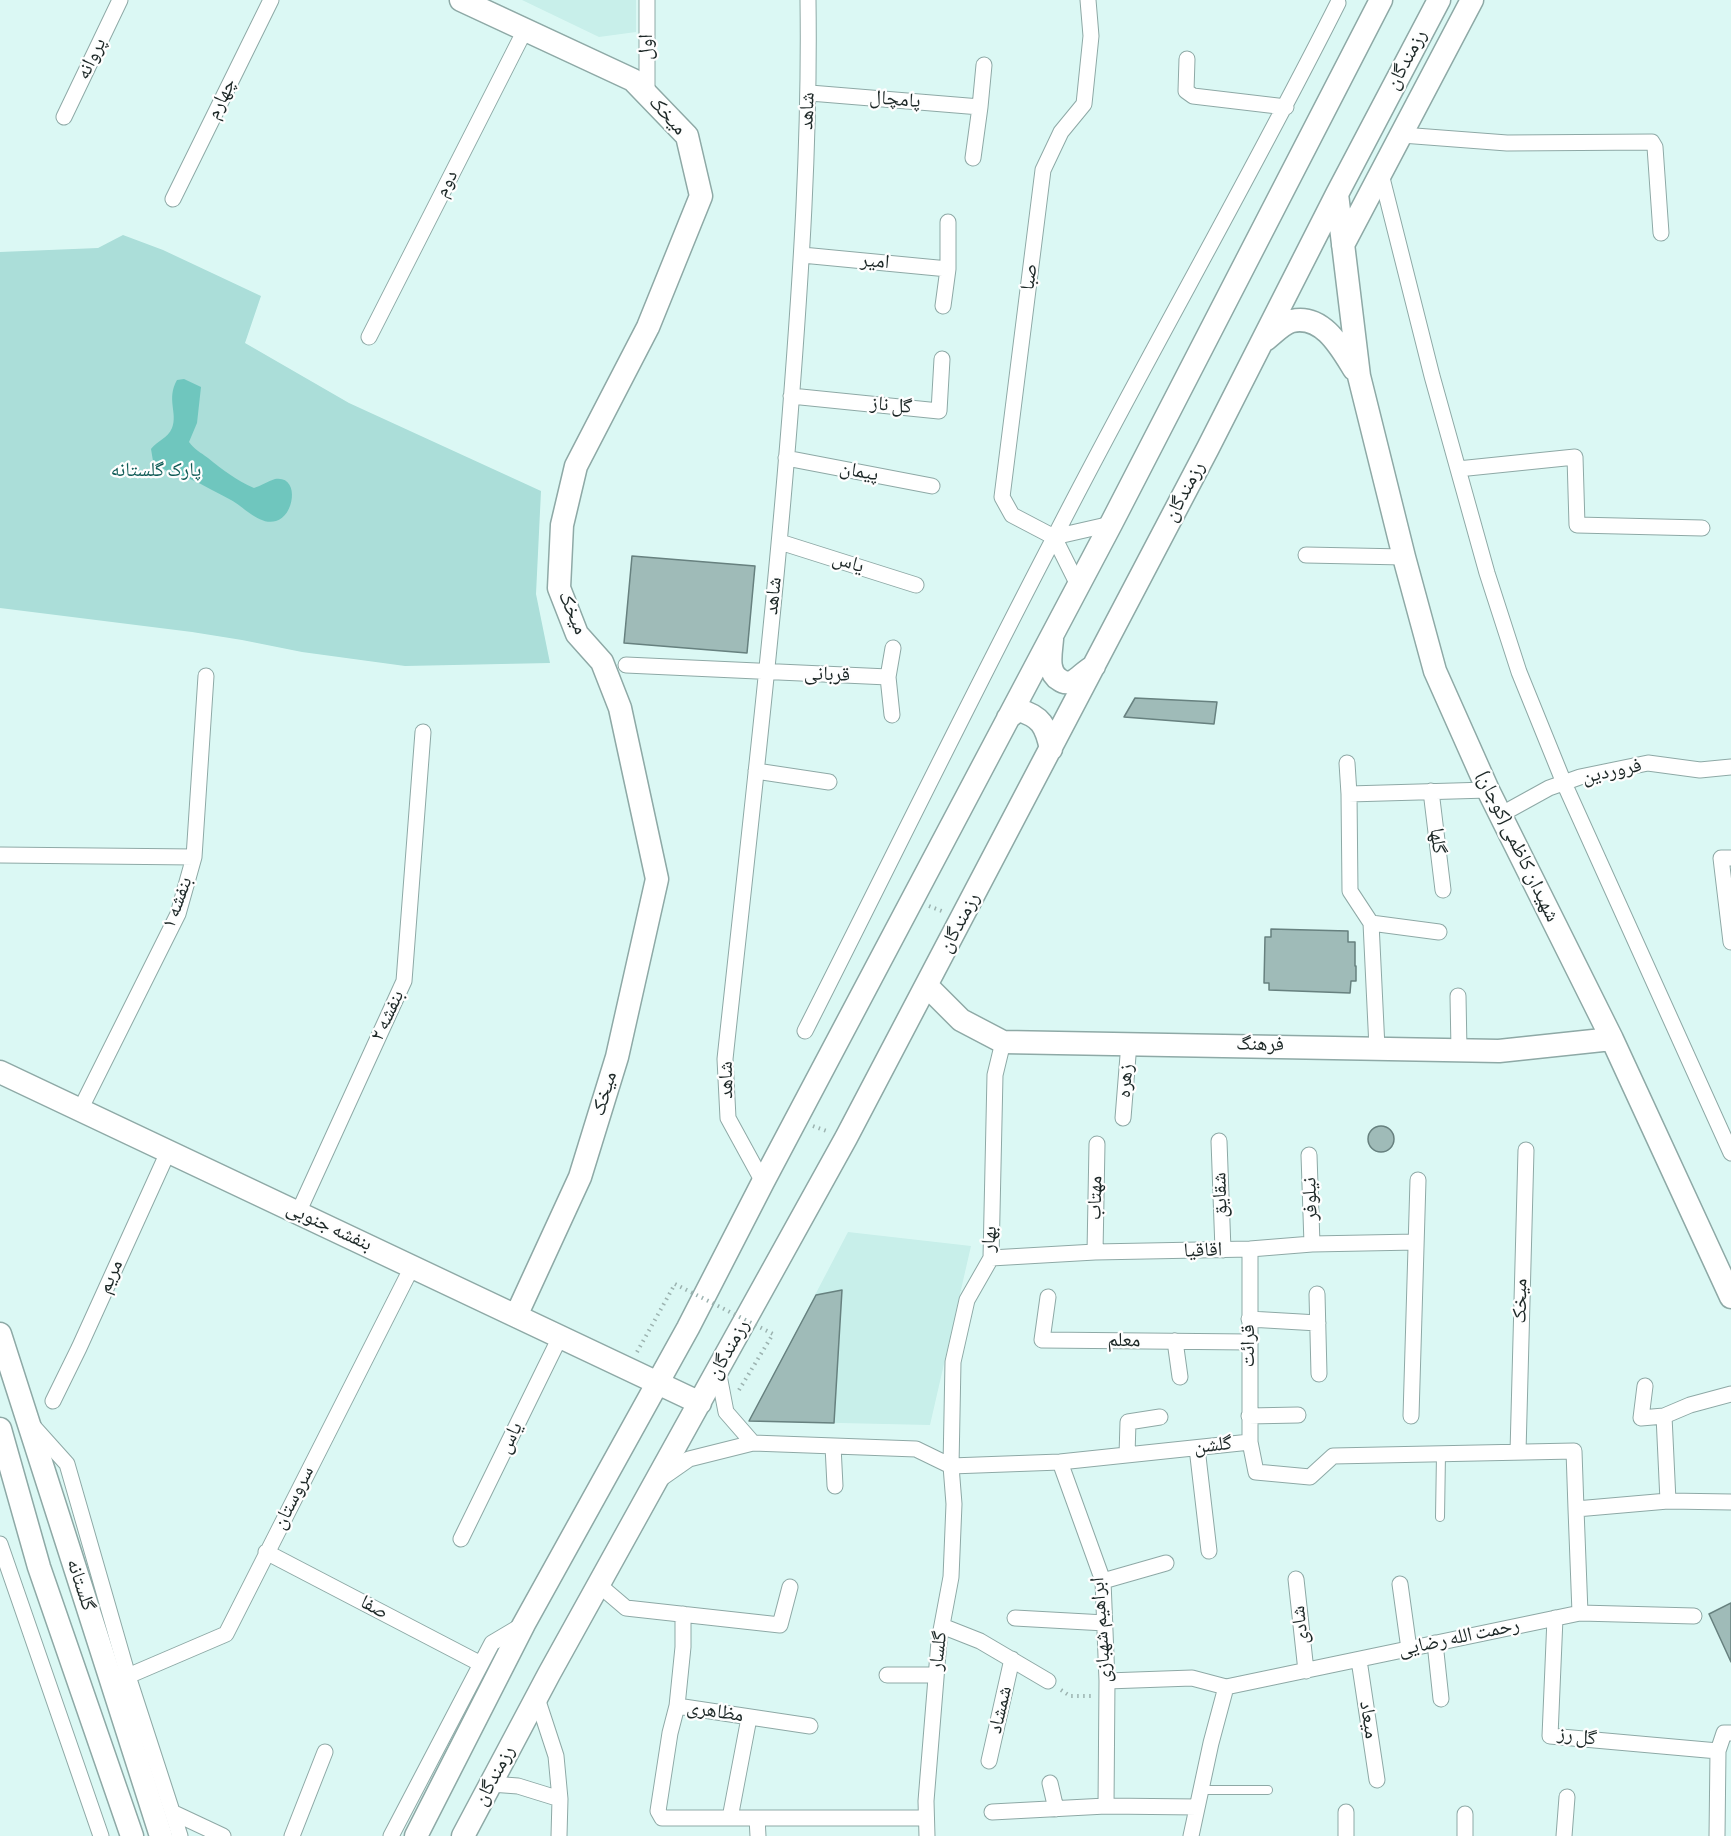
<!DOCTYPE html>
<html>
<head>
<meta charset="utf-8">
<style>
  body { margin:0 }
  canvas { display:block; background:#dbf8f4 }
</style>
</head>
<body>
<canvas width="1731" height="1836"></canvas>
<script>
const context = document.querySelector('canvas').getContext('2d');
context.lineJoin = 'round';
function paint(path, color) {
  context.fillStyle = color;
  context.fill(path, 'evenodd');
}
function stroke(path, color, width, dash) {
  context.strokeStyle = color;
  context.lineWidth = width;
  context.lineCap = dash ? 'butt' : 'round';
  context.setLineDash(dash || []);
  context.stroke(path);
}
function write(font, color, halo, rows, align = 'center') {
  context.font = font + ' "Sofia Sans Condensed","Noto Naskh Arabic",sans-serif';
  context.lineWidth = 4.5;
  context.setLineDash([]);
  context.textBaseline = 'middle';
  context.strokeStyle = halo;
  context.fillStyle = color;
  for (const [text, x, y, turn = 0] of rows) {
    context.save();
    context.translate(x, y);
    context.rotate((+turn || 0) * Math.PI / 180);
    context.textAlign = isNaN(turn) ? turn : align;
    if (halo) context.strokeText(text, 0, 0);
    context.fillText(text, 0, 0);
    context.restore();
  }
}
const built = new Path2D(`
  M522,0H636V32L599,37Z
  M848,1232L971,1246L930,1425L749,1421Z`);
const green = new Path2D(`
  M123,235L163,250L261,296L245,343L349,403L541,491L536,594L550,663L405,666L302,652L242,640L192,632L0,608V252L98,248Z`);
const water = new Path2D(`
  M184,379L201,387L197,423L189,442C195,450 200,452 208,458C223,470 236,480 254,488C261,486 268,481 275,479C300,475 295,516 276,521C260,526 244,507 231,500C217,493 204,485 190,479C176,473 163,472 153,461L151,449C157,441 168,438 172,428C178,413 166,399 177,380Z`);
const building = new Path2D(`
  M632,556L755,566L747,653L624,643Z
  M1135,698L1217,702L1214,724L1124,717Z
  M1271,929L1348,931V942H1355V966H1356V981H1351L1350,993L1269,990V983H1264L1265,937H1271Z
  M1368 1139a13 13 0 1 1 26 0a13 13 0 1 1-26 0Z
  M842,1290L834,1423L749,1421L816,1295Z
  M1731,1603V1662L1709,1614Z`);
const path = new Path2D(`
  M929,906L944,912
  M813,1126L829,1132
  M637,1352L675,1284
  M739,1390L773,1334
  M1061,1690L1070,1696H1091`);
const lane = new Path2D(`
  M1440,1517L1441,1454
  M1201,1790H1268`);
const street = new Path2D(`
  M1187,59L1186,91L1193,96L1286,107
  M647,93V0
  M810,93L980,107
  M64,117L120,0
  M1402,135L1507,143L1652,142L1655,147L1661,233
  M973,158L980,107L984,65
  M1381,174L1432,376L1487,573L1519,672L1564,783L1731,1153
  M173,199L271,0
  M802,255L948,269
  M943,306L948,269V222
  M369,337L525,30
  M791,396L939,411L942,359
  M786,458L932,486
  M1458,469L1575,457L1577,525L1702,528
  M1054,537L1111,524
  M780,542L916,585
  M1306,555L1404,557
  M1078,585L1054,537L1012,515L1002,497L1043,170L1061,132L1084,104L1091,36L1088,0
  M626,665L888,677
  M892,715L888,677L893,648
  M1347,763L1349,794
  M756,771L829,782
  M1431,791L1443,890
  M1500,815L1549,788L1580,777L1648,763L1700,770L1731,767
  M0,855L194,857
  M1731,858H1721L1731,942
  M1371,923L1439,932
  M1458,996L1459,1050
  M805,1031C888,867 969,701 1054,538C1146,358 1247,184 1338,3
  M1377,1048L1371,923L1350,891L1349,794L1488,790
  M80,1110L178,914L194,857L206,676
  M1123,1118L1129,1043
  M1219,1141L1223,1250
  M1309,1155L1312,1244
  M763,1182L728,1118L725,1059C748,845 773,631 790,416C801,276 810,140 808,0
  M298,1213L404,981L423,732
  M1250,1249V1442
  M1095,1252L1097,1144
  M991,1258L1095,1252L1250,1249L1312,1244L1416,1242
  M1317,1294L1319,1374
  M1048,1297L1042,1340L1249,1342
  M1249,1319L1318,1323
  M1175,1341L1180,1377
  M718,1370L726,1412L753,1443
  M1645,1386L1641,1418L1664,1416L1690,1405L1731,1394
  M53,1401L79,1348L168,1152
  M1249,1416L1298,1415
  M1411,1416L1418,1180
  M1664,1416L1668,1501
  M32,1425L67,1464L128,1676L180,1836
  M833,1446L835,1486
  M1197,1448L1209,1551
  M1518,1452L1526,1150
  M1127,1455L1128,1422L1160,1417
  M1060,1462L1103,1581L1107,1681L1106,1806
  M659,1480L689,1459L753,1443L916,1449L951,1466L1060,1462L1250,1442L1256,1472L1310,1477L1333,1456L1574,1451L1576,1509L1668,1501L1731,1502
  M1576,1509L1580,1613
  M461,1539L560,1337
  M0,1544L101,1836
  M266,1552L481,1664
  M1296,1579L1306,1671
  M1103,1581L1166,1563
  M1400,1584L1409,1649
  M599,1585L626,1608L780,1625L790,1587
  M683,1614V1647L677,1706L810,1726
  M1015,1618L1105,1623
  M1555,1618L1550,1736L1718,1751
  M942,1626L980,1641L1048,1681
  M1435,1643L1441,1699
  M1359,1660L1377,1780
  M887,1675H936
  M128,1676L226,1634L412,1267
  M1107,1681L1192,1678L1226,1687L1580,1613L1694,1616
  M537,1698L556,1756L560,1799L559,1836
  M677,1706L670,1733L658,1811L662,1818H926
  M989,1761L1012,1659
  M1050,1783L1056,1809
  M491,1784L518,1786L560,1799
  M992,1812L1106,1806L1197,1807
  M1346,1812V1836
  M174,1813L223,1836
  M730,1818L749,1718
  M757,1818L758,1836
  M292,1836L325,1752
  M391,1836L492,1643L524,1624
  M927,1836L926,1801L939,1641L951,1577L954,1504L951,1466L953,1362L967,1300L991,1258L995,1075L1003,1042
  M1191,1836L1211,1743L1226,1687
  M1465,1836V1814
  M1564,1836L1567,1797
  M1717,1836L1718,1751L1724,1733H1731`);
const secondary = new Path2D(`
  M461,0L633,80L687,136L701,196L648,327L576,466L562,525L559,588L577,634L602,662L620,708L657,879L617,1057L580,1177L516,1316
  M1337,194L1359,376L1404,557L1435,671L1488,790L1612,1039L1731,1297
  M1343,245L1472,0
  M1265,340C1273,334 1283,323 1292,321C1323,314 1341,348 1354,369
  M1052,639C1051,653 1046,672 1060,680C1064,683 1070,683 1074,681C1080,677 1087,670 1094,666
  M1008,718L1018,710C1041,716 1046,726 1051,749
  M927,986L961,1020L1003,1042L1499,1051L1612,1039
  M0,1072L700,1403
  M0,1334L161,1836
  M0,1429L39,1567L132,1836
  M416,1836L524,1624L688,1328L763,1182L1111,524L1381,0
  M463,1836L549,1674L846,1138L1208,448L1337,194L1439,0`);
const pathBridge = new Path2D(`
  M675,1284L773,1334`);
const streetNames = [
  ["اول",647,47,-90],
  ["پروانه",92,59,-64],
  ["رزمندگان",1407,60,-62],
  ["چهارم",222,99,-64],
  ["پامچال",895,100,5],
  ["شاهد",808,111,-88],
  ["میخک",667,116,48],
  ["دوم",447,184,-63],
  ["امیر",875,262,5],
  ["صبا",1030,277,-83],
  ["گل ناز",891,406,6],
  ["پیمان",859,472,11],
  ["رزمندگان",1185,492,-62],
  ["یاس",848,563,17],
  ["شاهد",774,596,-84],
  ["میخک",572,613,67],
  ["قربانی",827,675,2],
  ["فروردین",1612,772,-12],
  ["گلها",1437,841,83],
  ["شهیدان کاظمی (کوجان)",1517,847,64],
  ["بنفشه ۱",178,903,-70],
  ["رزمندگان",960,923,-62],
  ["بنفشه ۲",388,1016,-65],
  ["فرهنگ",1260,1045,1],
  ["شاهد",727,1080,-91],
  ["زهره",1126,1081,-86],
  ["میخک",605,1094,-73],
  ["شقایق",1221,1195,-92],
  ["مهتاب",1096,1198,-89],
  ["نیلوفر",1311,1199,-92],
  ["بنفشه جنوبی",329,1227,25],
  ["بهار",990,1239,-85],
  ["اقاقیا",1203,1251,-2],
  ["مریم",111,1277,-66],
  ["میخک",1521,1301,-89],
  ["معلم",1124,1341,1],
  ["قرائت",1249,1346,-90],
  ["رزمندگان",729,1350,-61],
  ["یاس",511,1438,-64],
  ["گلشن",1213,1446,-6],
  ["سروستان",294,1498,-63],
  ["گلستانه",80,1585,72],
  ["صفا",374,1608,28],
  ["شادی",1301,1625,-96],
  ["ابراهیم شهبازی",1102,1630,-94],
  ["رحمت الله رضایی",1459,1638,-12],
  ["گلسار",939,1651,-83],
  ["شمشاد",1001,1710,-77],
  ["مظاهری",715,1712,9],
  ["میعاد",1368,1720,81],
  ["گل رز",1577,1737,9],
  ["رزمندگان",495,1776,-62]
];
const parkNames = [
  ["پارک گلستانه",156,471]
];
paint(built, '#c8efea');
paint(green, '#abded9');
paint(water, '#6fc6be');
paint(building, '#9fbbb8');
stroke(building, '#67817f', 1.5);
stroke(lane, '#8ea9a6', 10);
stroke(street, '#8ea9a6', 17);
stroke(secondary, '#8ea9a6', 25);
stroke(path, '#9cb3b0', 4, [1.5, 4.5]);
stroke(lane, '#fff', 8);
stroke(street, '#fff', 15);
stroke(secondary, '#fff', 22);
stroke(pathBridge, '#9cb3b0', 4, [1.5, 4.5]);
write('20px', '#1c2726', '#fefefe', streetNames);
write('20px', '#0f5b56', '#fefefe', parkNames);
</script>
</body>
</html>
